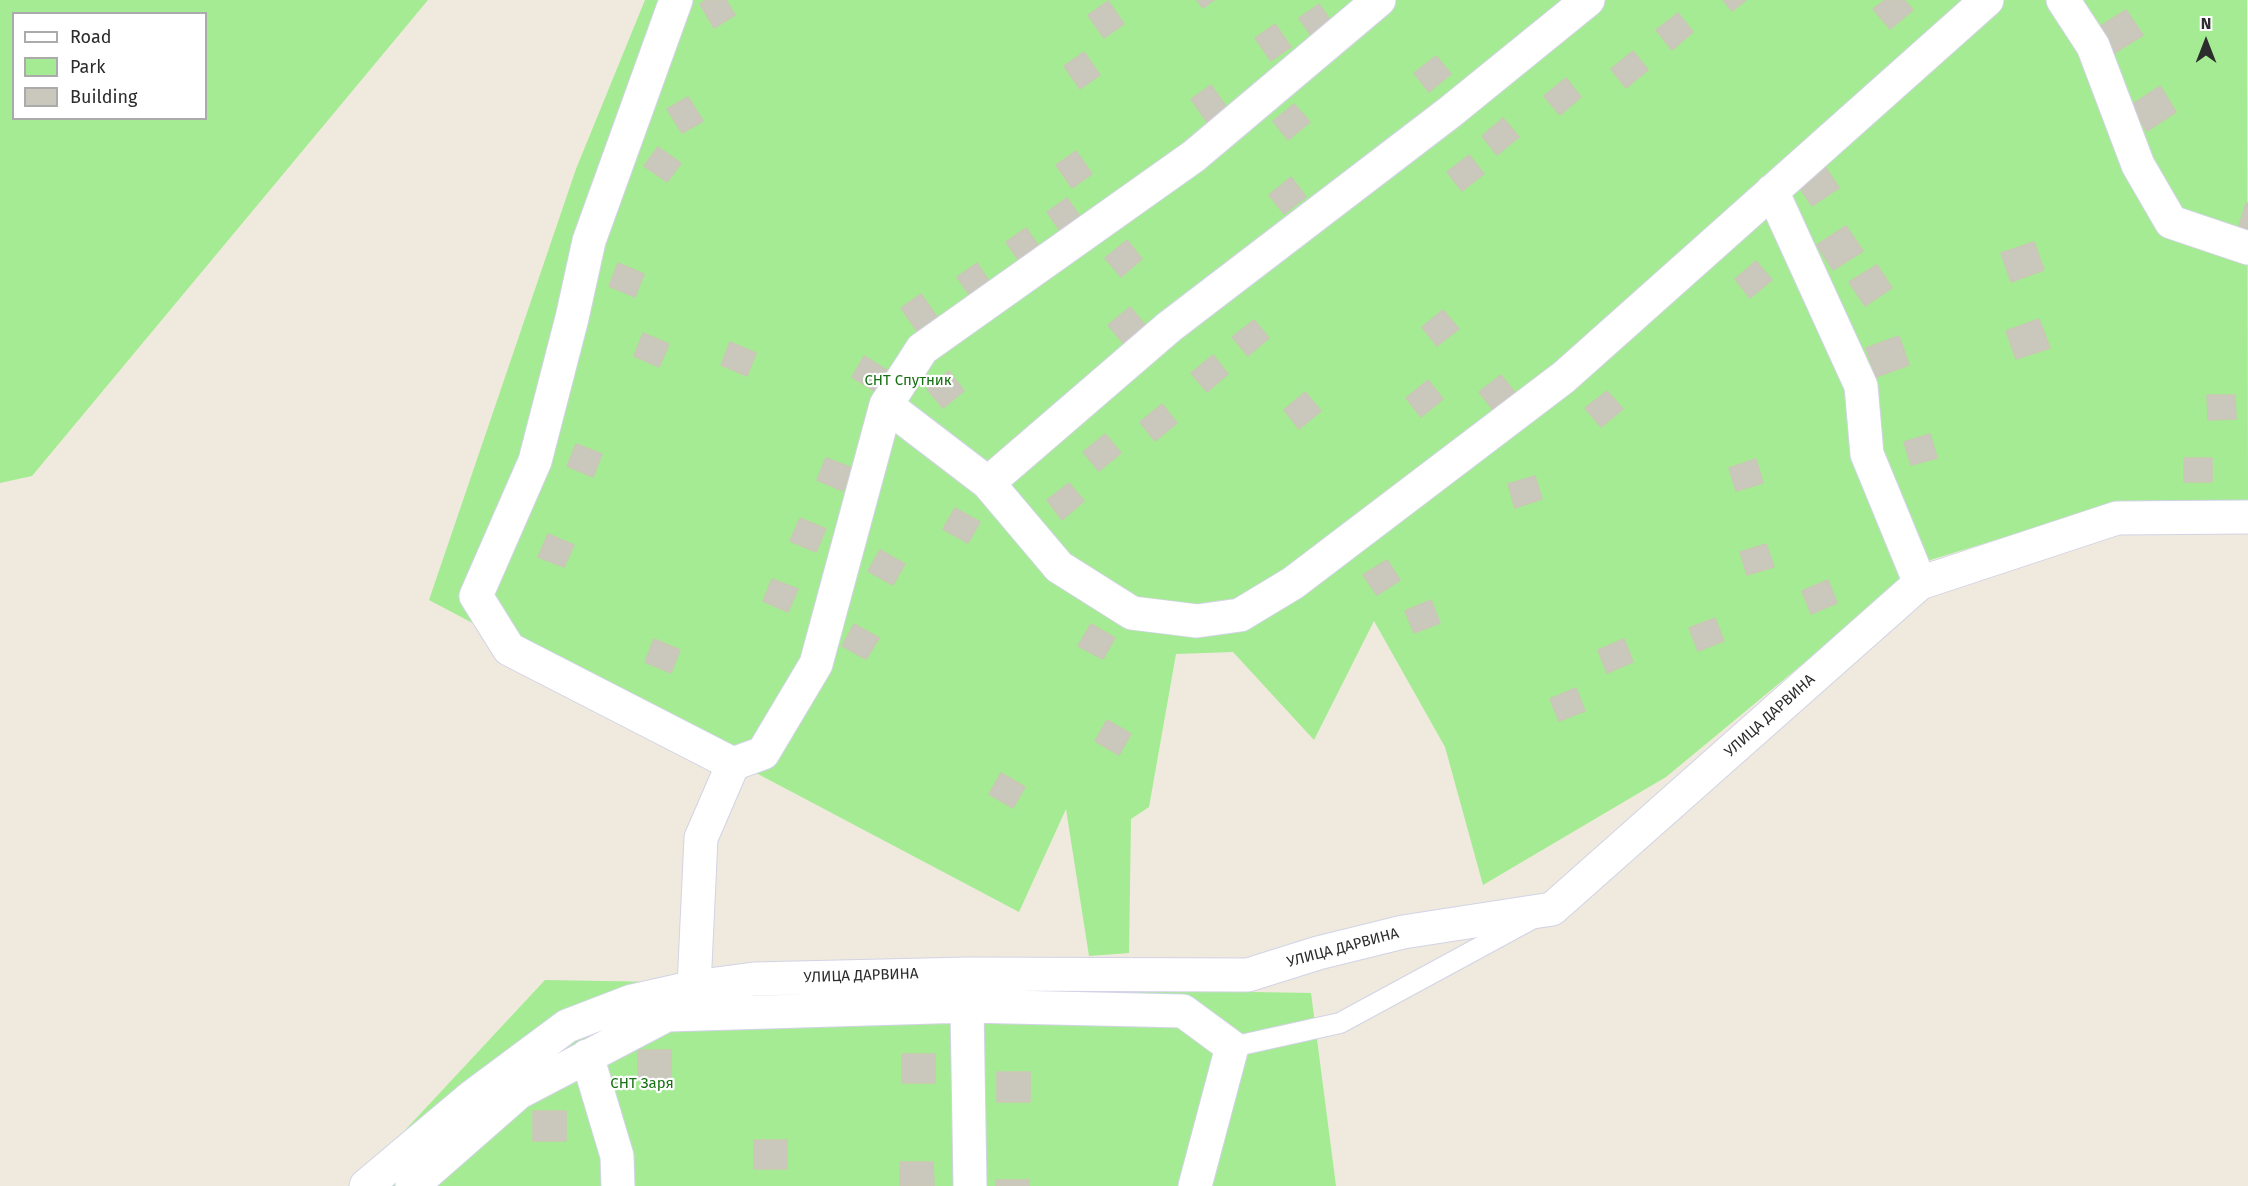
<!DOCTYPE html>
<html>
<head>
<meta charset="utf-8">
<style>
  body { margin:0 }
  #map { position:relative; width:2248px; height:1186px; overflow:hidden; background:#efeadd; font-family:"Fira Sans",sans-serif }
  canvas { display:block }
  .legend { position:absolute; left:12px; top:12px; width:195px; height:108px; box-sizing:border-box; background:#fff; border:2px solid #ababab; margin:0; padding:8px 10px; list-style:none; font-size:18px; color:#2c2c2c }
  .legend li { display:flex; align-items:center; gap:12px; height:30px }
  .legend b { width:30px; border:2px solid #ababab }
  .north { position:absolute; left:2176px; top:12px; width:60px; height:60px; -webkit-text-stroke:4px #fff; paint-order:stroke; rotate:0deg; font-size:16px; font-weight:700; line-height:24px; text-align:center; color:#2c2c2c }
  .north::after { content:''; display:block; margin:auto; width:21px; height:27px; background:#2c2c2c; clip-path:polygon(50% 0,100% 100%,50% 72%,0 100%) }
</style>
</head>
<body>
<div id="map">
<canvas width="2248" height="1186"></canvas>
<ul class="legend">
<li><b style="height:8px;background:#fff"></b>Road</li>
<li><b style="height:16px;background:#a4eb94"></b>Park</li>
<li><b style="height:16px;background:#cac8bc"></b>Building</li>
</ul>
<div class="north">N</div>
</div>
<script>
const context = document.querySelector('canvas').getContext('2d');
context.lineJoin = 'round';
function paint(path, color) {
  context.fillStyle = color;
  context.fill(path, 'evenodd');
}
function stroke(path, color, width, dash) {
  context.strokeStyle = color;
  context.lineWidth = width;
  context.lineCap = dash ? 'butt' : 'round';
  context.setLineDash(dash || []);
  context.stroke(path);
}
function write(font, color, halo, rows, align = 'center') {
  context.font = font + ' "Fira Sans",sans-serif';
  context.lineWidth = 4.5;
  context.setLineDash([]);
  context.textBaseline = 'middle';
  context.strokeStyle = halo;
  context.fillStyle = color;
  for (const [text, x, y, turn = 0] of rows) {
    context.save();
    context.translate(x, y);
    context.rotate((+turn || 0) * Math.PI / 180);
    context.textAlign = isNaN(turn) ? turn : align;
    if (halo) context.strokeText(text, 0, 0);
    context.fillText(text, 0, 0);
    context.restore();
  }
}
const green = new Path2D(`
  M0,0H428L32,476L0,483ZM14,14H206V118H14Z
  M645,0H2247L2248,501L2119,502L1927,561L1666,777L1483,885L1445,747L1374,621L1314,740L1233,652L1176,654L1149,807L1131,819L1129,953L1089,956L1066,809L1019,912L429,600L576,169Z
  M545,980L1311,993L1336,1186H353Z`);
const building = new Path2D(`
  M706,0H726L735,15L714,28L700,4Z
  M1197,0H1214L1203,8Z
  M1723,0H1746L1732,11Z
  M1885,0H1904L1913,10L1890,29L1873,9Z
  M1108,1L1124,24L1104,38L1088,15Z
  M1319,4L1335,27L1315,41L1299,18Z
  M2126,10L2143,35L2113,54L2096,29Z
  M1678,13L1693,32L1672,50L1656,30Z
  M1275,24L1291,47L1271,61L1255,38Z
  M1633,51L1648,70L1626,88L1611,69Z
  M1084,52L1100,75L1080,89L1064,66Z
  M1436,56L1451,74L1429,92L1414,73Z
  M1566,78L1581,97L1560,115L1544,96Z
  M1211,85L1227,108L1207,122L1191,99Z
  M2160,86L2176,112L2147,131L2130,106Z
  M688,97L703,121L682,133L667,109Z
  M1294,104L1310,122L1288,140L1273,121Z
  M1503,118L1519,137L1497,155L1482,136Z
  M658,147L681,163L667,182L644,166Z
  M1076,151L1092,174L1072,188L1056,165Z
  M1469,155L1484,174L1462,191L1447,172Z
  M1824,165L1839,188L1812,206L1796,182Z
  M1291,177L1306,197L1284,214L1269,195Z
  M1067,198L1083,221L1063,235L1047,212Z
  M2246,203H2248V229L2239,226Z
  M1846,226L1863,251L1833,270L1817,245Z
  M1026,228L1042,251L1022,265L1006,242Z
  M1127,240L1142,259L1121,277L1105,258Z
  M2034,242L2044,270L2011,282L2001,253Z
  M1756,261L1772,280L1750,298L1735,279Z
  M618,263L644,274L635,297L609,286Z
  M977,263L992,286L973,300L957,277Z
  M1877,265L1892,288L1865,306L1849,282Z
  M921,294L937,317L917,331L901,308Z
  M1130,307L1146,326L1124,344L1108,325Z
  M1443,310L1459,329L1437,346L1422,327Z
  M2039,319L2050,348L2016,359L2006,331Z
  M1254,320L1269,338L1248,356L1232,337Z
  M643,333L669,344L659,367L634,356Z
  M1899,336L1909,365L1876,377L1866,348Z
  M730,342L756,353L747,376L721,365Z
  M1213,355L1228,374L1207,392L1191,373Z
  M864,356L888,371L876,392L852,377Z
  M949,371L964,391L943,408L927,389Z
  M1501,375L1516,394L1495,412L1479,392Z
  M1428,380L1443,399L1421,417L1406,398Z
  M1607,391L1623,409L1601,427L1585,408Z
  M1305,392L1321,411L1299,429L1284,410Z
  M2207,395H2235L2236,419L2208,420Z
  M1162,404L1177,423L1155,441L1140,422Z
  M1105,434L1121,453L1099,471L1083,452Z
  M1930,434L1937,458L1911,465L1904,442Z
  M576,444L602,454L593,477L567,466Z
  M826,458L852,468L843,491L817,480Z
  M2184,458H2212V482H2184Z
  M1756,459L1763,483L1736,491L1729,468Z
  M1535,476L1542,499L1515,508L1508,484Z
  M1069,483L1084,501L1062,520L1047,500Z
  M955,508L980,522L968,543L943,529Z
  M800,518L826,529L816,552L790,541Z
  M548,534L574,545L564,567L538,557Z
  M1766,544L1774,567L1747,575L1740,552Z
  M880,550L905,564L893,585L868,571Z
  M1387,560L1400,580L1377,595L1363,575Z
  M772,579L798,589L788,612L763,601Z
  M1828,580L1837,603L1811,614L1802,591Z
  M1431,600L1440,623L1414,633L1405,611Z
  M1715,618L1724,641L1698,651L1689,628Z
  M854,624L879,638L866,659L842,646Z
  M1091,624L1115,638L1103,659L1078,646Z
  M654,639L680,650L671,673L645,662Z
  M1624,639L1633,662L1607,673L1598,650Z
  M1576,688L1585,711L1559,721L1550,699Z
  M1107,720L1131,734L1119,755L1095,741Z
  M1001,773L1025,787L1013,808L989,794Z
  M638,1050H671V1079H638Z
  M902,1054H935V1083H902Z
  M997,1072H1030V1102H997Z
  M533,1111H566V1141H533Z
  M754,1140H787V1169H754Z
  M900,1162H933L934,1186H900Z
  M996,1180H1029V1186H996Z`);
const service = new Path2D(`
  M1232,1047L1340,1023L1530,920`);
const minor = new Path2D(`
  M676,0L589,241L572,318L535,461L476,596L509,649L733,764L763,753L816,664L886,405L922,349L1194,156L1379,0
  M2063,0L2093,46L2138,165L2171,222L2248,248
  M1772,191L1861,386L1867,454L1920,583
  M886,405L988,483L1059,567L1132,613L1197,621L1240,615L1293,583L1564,377L1987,0
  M988,483L1169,327L1450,112L1588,0
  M694,987L701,838L733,764
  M967,1006L970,1186
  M587,1056L617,1156L618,1186
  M366,1186L473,1096L567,1026L632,1001L694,987L754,979L967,974L1248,975L1318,953L1403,932L1552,909L1920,583L2117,518L2248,517
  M412,1186L518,1093L667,1015L967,1006L1183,1011L1232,1047L1195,1186`);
const parkNames = [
  ["СНТ Спутник",908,381],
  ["СНТ Заря",642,1084]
];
const streetNames = [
  ["УЛИЦА ДАРВИНА",1770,716,-42],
  ["УЛИЦА ДАРВИНА",1343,948,-15],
  ["УЛИЦА ДАРВИНА",861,976,-2]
];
paint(green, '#a4eb94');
paint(building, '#cac8bc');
stroke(building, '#cbc7b6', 1.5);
stroke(service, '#d2d3e6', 22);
stroke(minor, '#d2d3e6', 35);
stroke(service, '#fff', 20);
stroke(minor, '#fff', 33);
write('15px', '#177213', '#fff', parkNames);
write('15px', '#2c2c2c', '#fff', streetNames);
</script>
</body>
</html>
